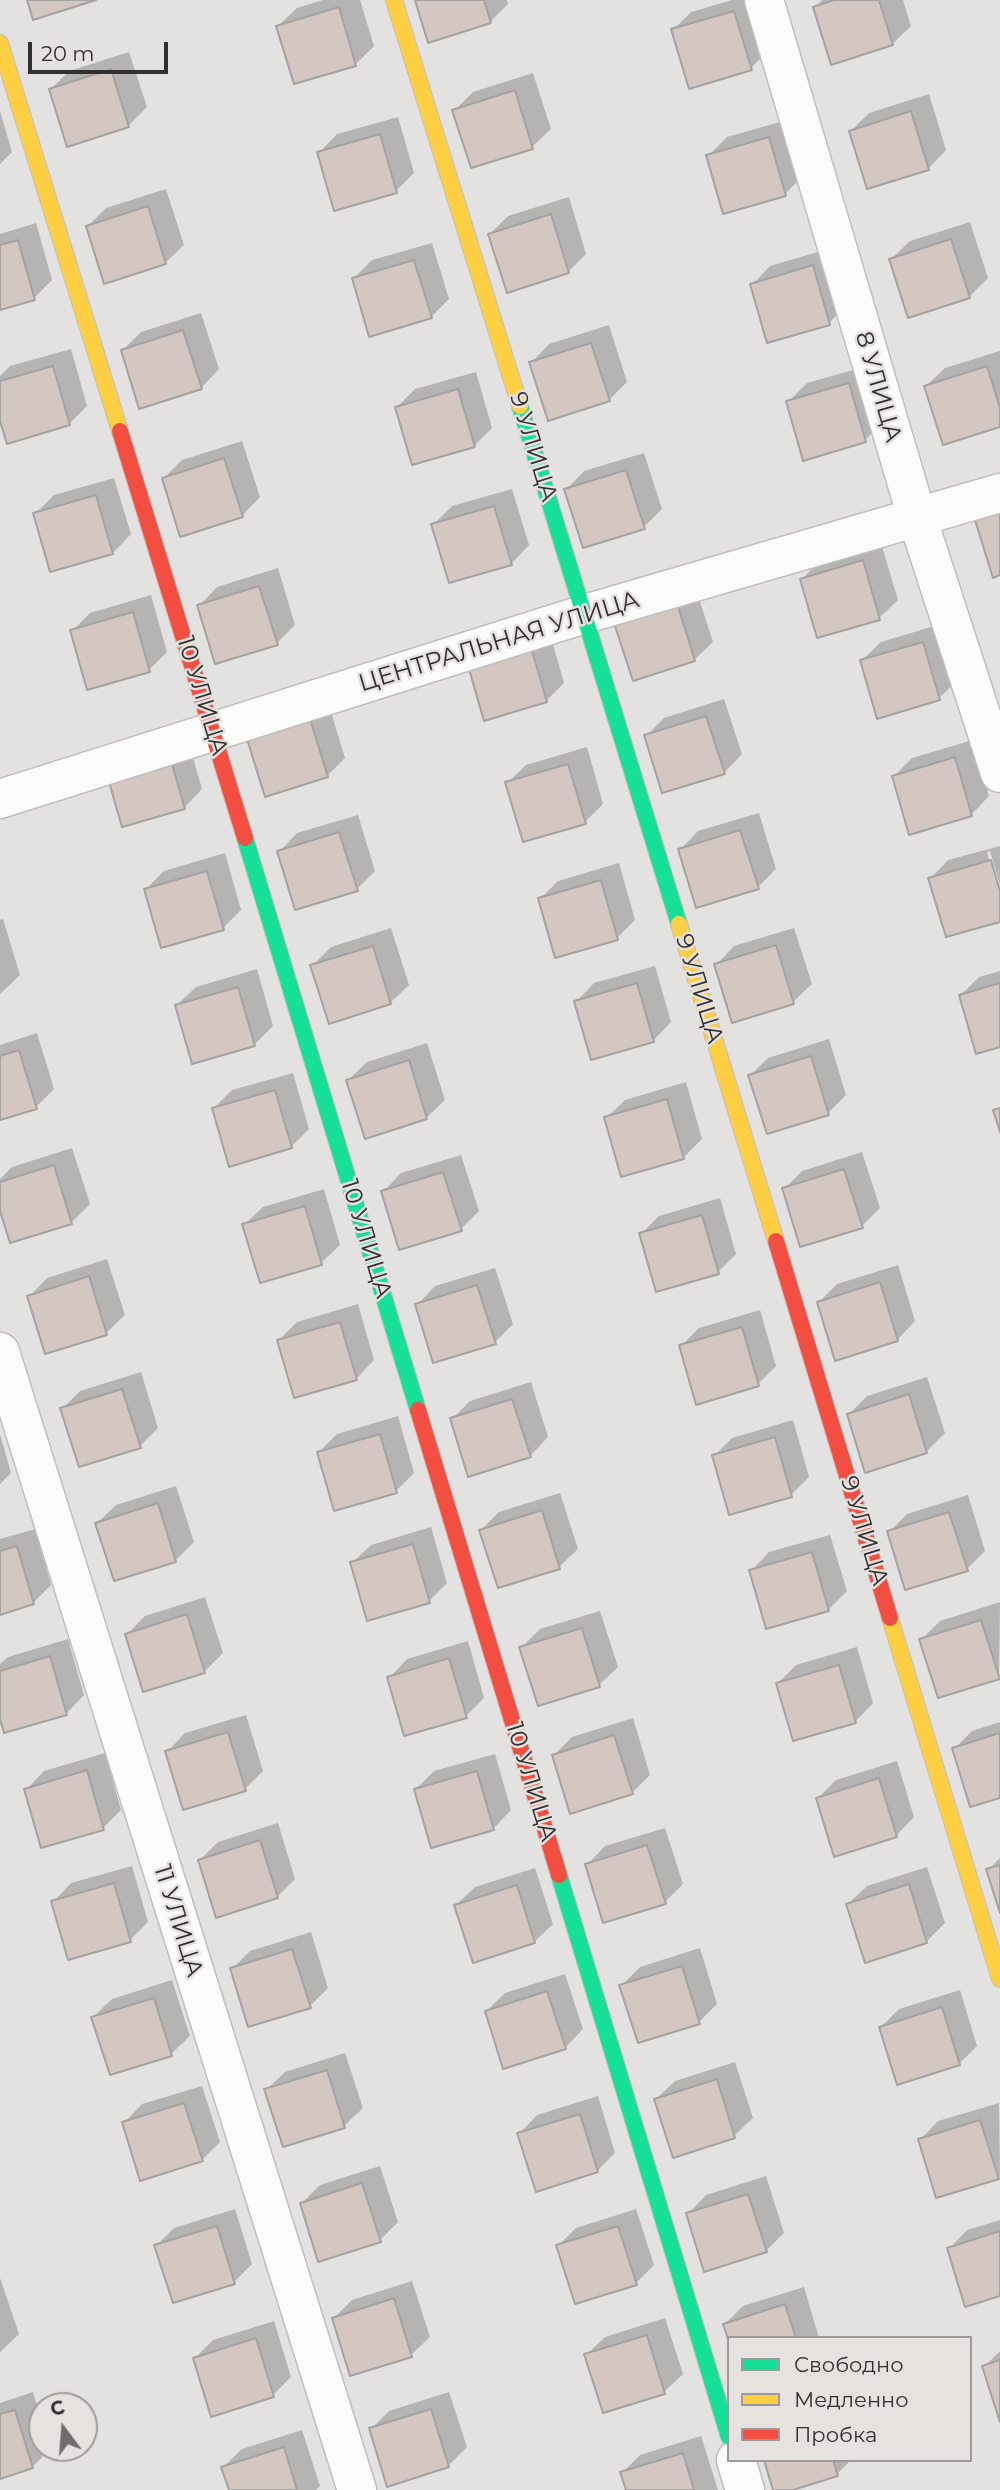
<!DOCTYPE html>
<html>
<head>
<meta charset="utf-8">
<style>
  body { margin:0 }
  #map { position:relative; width:1000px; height:2490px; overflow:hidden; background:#e4e2e0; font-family:Montserrat,sans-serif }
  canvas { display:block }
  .legend { position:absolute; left:727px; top:2336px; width:245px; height:126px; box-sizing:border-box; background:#e5e2df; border:2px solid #9d9b99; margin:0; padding:9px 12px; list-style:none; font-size:21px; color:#32302f }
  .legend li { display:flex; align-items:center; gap:14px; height:35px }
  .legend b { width:35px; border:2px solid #9d9b99 }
  .north { position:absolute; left:28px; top:2392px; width:70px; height:70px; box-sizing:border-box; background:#e5e2df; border:2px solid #9d9b99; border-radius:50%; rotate:344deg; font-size:19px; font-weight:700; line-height:28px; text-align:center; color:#32302f }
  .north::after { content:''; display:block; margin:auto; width:24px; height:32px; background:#706e6d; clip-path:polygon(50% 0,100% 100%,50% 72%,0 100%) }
  .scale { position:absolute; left:28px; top:42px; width:140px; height:32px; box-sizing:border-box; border:4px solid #32302f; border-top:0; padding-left:9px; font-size:21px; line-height:24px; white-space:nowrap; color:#32302f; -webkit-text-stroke:5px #e5e2df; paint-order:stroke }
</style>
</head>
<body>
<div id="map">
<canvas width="1000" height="2490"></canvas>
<ul class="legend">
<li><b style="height:9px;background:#16e098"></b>Свободно</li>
<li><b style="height:9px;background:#ffcf43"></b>Медленно</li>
<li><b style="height:9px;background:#f24e42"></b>Пробка</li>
</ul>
<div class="north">С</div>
<div class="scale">20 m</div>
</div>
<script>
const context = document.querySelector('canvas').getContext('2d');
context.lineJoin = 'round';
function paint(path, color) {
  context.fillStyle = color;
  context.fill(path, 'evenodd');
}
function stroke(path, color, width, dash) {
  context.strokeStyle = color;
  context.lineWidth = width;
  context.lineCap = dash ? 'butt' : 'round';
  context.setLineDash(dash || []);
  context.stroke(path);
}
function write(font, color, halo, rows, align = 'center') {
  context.font = font + ' Montserrat,sans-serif';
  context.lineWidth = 5;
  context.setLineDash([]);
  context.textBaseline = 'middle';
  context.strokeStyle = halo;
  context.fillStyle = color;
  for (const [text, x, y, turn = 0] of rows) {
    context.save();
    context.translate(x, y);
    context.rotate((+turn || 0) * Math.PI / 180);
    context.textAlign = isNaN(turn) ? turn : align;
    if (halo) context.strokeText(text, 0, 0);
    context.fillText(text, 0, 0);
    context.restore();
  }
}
const shadow = new Path2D(`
  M323,0H360L374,46L355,65L278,26L297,8Z
  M417,0H507L508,4L490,22Z
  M732,0H754L769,50L751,68L673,30L691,12Z
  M822,0H903L911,26L892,44L815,7Z
  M129,52L147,107L128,126L51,89L69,71Z
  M533,73L551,129L532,147L454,111L473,92Z
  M929,94L946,150L928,169L851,131L869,113Z
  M0,111L12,152L0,164Z
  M398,117L414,173L396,191L319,153L337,134Z
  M787,120L803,176L785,194L708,156L727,137Z
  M166,189L184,245L165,263L88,226L106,208Z
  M569,197L586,254L568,272L490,234L508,216Z
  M970,222L988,278L969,297L891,259L910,241Z
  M36,223L52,280L34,298L0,308V234Z
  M432,243L449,299L431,317L354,278L372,260Z
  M831,248L847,305L829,323L752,285L770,266Z
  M201,313L219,369L201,388L123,350L141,332Z
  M609,325L627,382L609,400L531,363L549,344Z
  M71,349L87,406L69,424L0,414V376L10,366Z
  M1000,351V425L926,386L945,368Z
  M867,366L883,422L865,440L788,402L807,383Z
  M476,372L492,428L474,446L397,407L415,389Z
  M242,441L260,497L242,516L164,478L182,460Z
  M644,453L662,509L644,527L566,490L584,471Z
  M114,478L131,534L113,553L35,514L54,495Z
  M512,489L529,545L511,564L433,525L452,506Z
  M881,543L898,600L879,618L802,579L820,561Z
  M278,568L295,625L277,643L199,606L217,587Z
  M695,586L713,642L694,660L616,623Z
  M151,595L167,652L149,670L72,631L90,613Z
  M941,624L958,680L939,698L862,660L881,642Z
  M548,627L564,683L546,701L486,719Z
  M724,699L742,754L724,773L646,736L664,718Z
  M328,702L345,758L327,776L249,739Z
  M186,733L202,789L184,808L123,825Z
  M973,740L989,796L971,815L894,776L912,758Z
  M587,747L603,804L585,822L507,783L526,765Z
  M759,813L776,869L758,887L680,850L698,831Z
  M358,815L375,871L357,889L279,852L297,833Z
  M1000,846V885L990,851L987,852L1000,898V920L930,879L948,860Z
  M225,853L241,910L223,928L146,889L164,871Z
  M619,863L635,920L617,938L540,899L558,881Z
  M3,919L20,975L0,994V920Z
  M391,928L409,985L390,1003L312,966L331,947Z
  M794,928L812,984L793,1002L716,965L734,946Z
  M655,966L671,1022L653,1041L576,1002L594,983Z
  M257,969L273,1026L255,1044L194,1062L177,1005L196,987Z
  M1000,971V1045L961,995L979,977Z
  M37,1033L54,1089L36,1107L0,1118V1045Z
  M829,1039L846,1095L828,1113L750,1076L768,1058Z
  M427,1043L445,1100L426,1118L348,1080L367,1062Z
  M293,1073L309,1129L291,1147L214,1108L232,1090Z
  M686,1082L702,1139L684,1157L623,1174L606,1118L625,1100Z
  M72,1148L90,1204L72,1222L11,1241L0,1206V1179L12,1167Z
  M862,1152L880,1208L862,1226L784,1189L802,1171Z
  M461,1155L479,1211L461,1229L383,1192L401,1173Z
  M324,1189L340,1245L321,1263L244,1225L263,1207Z
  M720,1198L736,1254L718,1272L641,1234L659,1216Z
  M107,1259L125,1315L106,1333L29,1297L47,1278Z
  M898,1265L915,1321L897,1340L819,1302L837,1284Z
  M495,1268L513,1324L495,1342L417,1305L435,1286Z
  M358,1304L374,1360L356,1379L279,1340L297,1322Z
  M760,1310L776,1366L758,1384L681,1346L699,1328Z
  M141,1372L158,1428L140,1446L62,1409L80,1391Z
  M927,1377L945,1433L926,1452L849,1414L867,1396Z
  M531,1382L548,1437L530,1456L452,1419L470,1401Z
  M398,1416L414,1473L396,1491L319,1452L337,1434Z
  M793,1420L809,1477L791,1495L714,1456L732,1438Z
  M0,1434L11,1473L0,1484Z
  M176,1486L194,1542L176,1560L115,1579L97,1523L116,1505Z
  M560,1493L578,1549L559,1567L481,1530L499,1512Z
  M968,1495L985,1551L967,1569L889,1532L907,1514Z
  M431,1527L447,1583L429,1601L352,1563L371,1545Z
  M35,1529L51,1585L33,1603L0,1613V1539Z
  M830,1535L847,1591L828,1610L751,1571L769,1552Z
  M205,1597L223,1653L204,1672L127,1634L145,1616Z
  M1000,1602L999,1677L921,1640L940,1621Z
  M600,1611L618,1667L599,1685L539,1704L521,1648L540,1629Z
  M68,1639L84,1695L66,1714L0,1713V1664L8,1657Z
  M468,1641L484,1698L466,1716L389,1678L407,1659Z
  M857,1647L873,1703L855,1722L778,1683L796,1665Z
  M246,1715L263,1771L245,1789L167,1752L185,1733Z
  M633,1718L650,1775L632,1793L554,1755L572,1737Z
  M1000,1722V1796L954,1749L972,1731Z
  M105,1753L121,1810L103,1828L26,1790L44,1771Z
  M495,1754L511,1810L493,1829L416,1789L434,1771Z
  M897,1761L914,1817L896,1836L818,1798L836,1780Z
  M278,1823L295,1879L277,1897L200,1860L218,1842Z
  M665,1828L683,1884L665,1902L587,1865L605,1846Z
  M1000,1858V1907L988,1870Z
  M132,1866L148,1922L130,1940L53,1902L71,1883Z
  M927,1867L945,1923L926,1942L848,1904L867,1886Z
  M535,1868L553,1924L534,1942L456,1905L475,1887Z
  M311,1932L328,1988L310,2006L232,1969L250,1951Z
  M700,1948L717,2004L699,2022L621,1986L640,1967Z
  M565,1974L583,2029L565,2048L487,2011L505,1993Z
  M172,1980L190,2036L171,2054L93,2017L112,1999Z
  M960,1990L977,2046L959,2064L881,2027L899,2009Z
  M345,2053L363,2108L344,2126L266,2090L285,2072Z
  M735,2062L753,2118L734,2136L656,2099L675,2081Z
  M202,2086L220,2142L202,2160L124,2123L142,2104Z
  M598,2096L615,2153L597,2171L519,2134L537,2115Z
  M999,2103L1000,2175L998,2177L920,2140L938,2121Z
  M380,2166L398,2222L380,2240L302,2203L320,2185Z
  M766,2176L784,2233L766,2251L688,2214L706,2195Z
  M235,2209L252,2264L234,2282L156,2246L174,2228Z
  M636,2209L654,2265L636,2283L558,2246L576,2228Z
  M1000,2220V2294L949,2249L967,2230Z
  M0,2278L19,2334L0,2352Z
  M412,2281L430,2337L411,2355L334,2318L352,2300Z
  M804,2287L819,2338H729L725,2324L743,2306Z
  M665,2318L683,2374L664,2392L586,2355L605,2337Z
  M274,2321L291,2377L273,2395L195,2358L213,2340Z
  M1000,2351V2416L984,2367Z
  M33,2392L42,2421V2448L51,2449L32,2467L0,2477V2403Z
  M449,2392L467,2447L449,2465L371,2429L389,2411Z
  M302,2430L320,2486L316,2490H231L223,2467L242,2449Z
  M701,2436L718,2490H628L622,2473L640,2455Z
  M766,2460H851L837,2474L787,2490H775Z`);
const building = new Path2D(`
  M27,0H96L33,20Z
  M415,0H484L491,23L428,43Z
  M834,0H879L893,45L831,65L813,7Z
  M339,7L356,66L294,84L276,26Z
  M734,11L752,70L689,89L671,29Z
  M111,69L129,127L67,147L49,89Z
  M515,90L533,149L471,168L452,110Z
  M911,111L929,170L867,189L849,131Z
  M380,134L397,193L334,211L317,152Z
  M769,137L786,196L723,214L706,155Z
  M148,206L166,264L104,284L86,226Z
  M551,214L569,273L507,293L488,234Z
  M951,239L970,298L908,318L889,259Z
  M18,240L35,300L0,310V245Z
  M414,260L432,318L369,337L352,278Z
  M813,265L830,325L767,343L750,284Z
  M183,330L202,389L139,409L121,350Z
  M591,343L610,401L548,421L529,362Z
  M53,366L70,425L7,444L0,421V381Z
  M987,366L1000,408V427L943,445L924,386Z
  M849,383L866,442L803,461L786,401Z
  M458,389L475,447L412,465L395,407Z
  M224,458L243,517L180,537L162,478Z
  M626,470L645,529L583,548L564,489Z
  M96,495L113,554L50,572L33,513Z
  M494,506L512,565L449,583L431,524Z
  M1000,512V575L993,578L975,520Z
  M863,560L880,620L817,638L800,579Z
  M259,586L278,645L215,664L197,605Z
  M677,603L695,661L633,681L614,623Z
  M133,612L150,672L87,690L70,630Z
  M923,642L940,700L877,719L860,660Z
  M530,644L547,702L484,721L467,662Z
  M706,716L725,774L662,793L644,735Z
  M310,719L328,777L265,797L247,739Z
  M168,750L185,809L122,827L105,768Z
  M955,757L972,816L909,835L892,776Z
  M568,764L586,824L523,842L505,782Z
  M740,830L759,889L696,908L678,849Z
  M339,832L358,891L295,910L277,851Z
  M991,860L1000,891V922L946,937L928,878Z
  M207,871L224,930L161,948L144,889Z
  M601,880L618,940L555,958L538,898Z
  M776,945L794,1004L732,1023L714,964Z
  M373,946L391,1004L329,1024L310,965Z
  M637,983L654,1042L591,1060L574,1001Z
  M1000,983V1047L976,1054L959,995Z
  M238,987L255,1046L192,1064L175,1005Z
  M19,1050L37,1109L0,1120V1056Z
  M811,1056L829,1115L767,1134L748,1075Z
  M409,1060L427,1119L365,1139L346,1080Z
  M275,1090L292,1148L229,1167L212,1108Z
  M667,1099L684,1159L621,1177L604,1117Z
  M1000,1108V1132L993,1110Z
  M54,1165L72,1224L10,1243L0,1211V1182Z
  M844,1169L863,1228L800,1247L782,1188Z
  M443,1172L462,1231L399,1250L381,1191Z
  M305,1206L322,1265L260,1283L242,1224Z
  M702,1215L719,1274L656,1292L639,1233Z
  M89,1276L107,1335L45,1354L27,1296Z
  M880,1282L898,1341L835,1361L817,1302Z
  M477,1285L496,1344L433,1363L415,1304Z
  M340,1322L357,1380L294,1398L277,1340Z
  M742,1327L759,1386L696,1405L679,1345Z
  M122,1389L141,1448L79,1467L60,1408Z
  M909,1394L927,1453L865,1473L847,1414Z
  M512,1399L531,1457L468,1477L450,1418Z
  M380,1434L397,1493L334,1511L317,1452Z
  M775,1437L792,1497L729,1515L712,1455Z
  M158,1503L176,1562L114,1581L95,1523Z
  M542,1510L560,1569L498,1588L479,1530Z
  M949,1512L968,1571L905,1590L887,1531Z
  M413,1544L430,1603L367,1621L350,1562Z
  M17,1546L34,1604L0,1615V1551Z
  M812,1552L829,1611L766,1629L749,1570Z
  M187,1614L205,1673L143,1692L125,1634Z
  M981,1620L1000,1679L938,1698L919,1639Z
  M582,1628L600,1687L538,1706L519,1647Z
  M50,1656L67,1715L4,1733L0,1719V1671Z
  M449,1658L467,1718L404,1736L387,1677Z
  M839,1665L856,1723L793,1741L776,1683Z
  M228,1732L246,1791L183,1810L165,1751Z
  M1000,1733V1798L970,1807L952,1748Z
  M614,1735L633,1794L570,1814L552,1755Z
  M87,1770L104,1830L41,1848L24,1789Z
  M477,1771L494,1830L431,1848L414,1789Z
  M879,1778L897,1837L834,1857L816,1798Z
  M260,1840L278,1898L216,1918L198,1860Z
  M647,1845L666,1904L603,1923L585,1864Z
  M1000,1865V1913L986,1869Z
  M114,1883L131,1942L68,1960L51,1901Z
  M909,1884L927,1943L865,1963L846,1904Z
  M517,1885L535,1943L473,1963L454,1905Z
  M292,1949L311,2008L248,2027L230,1968Z
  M682,1966L700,2024L638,2043L619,1985Z
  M547,1991L566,2049L503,2069L485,2011Z
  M154,1998L172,2056L110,2075L91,2017Z
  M942,2007L960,2065L897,2085L879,2027Z
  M327,2070L345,2128L283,2147L264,2089Z
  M717,2079L735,2138L673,2158L654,2099Z
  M184,2103L203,2161L140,2181L122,2122Z
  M580,2114L598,2172L536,2192L517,2133Z
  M980,2120L999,2179L936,2198L918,2139Z
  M362,2183L381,2242L318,2262L300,2203Z
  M748,2194L767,2252L704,2272L686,2213Z
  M217,2226L235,2284L173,2303L154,2245Z
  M618,2226L637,2285L575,2304L556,2245Z
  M1000,2231V2296L965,2307L947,2248Z
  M394,2298L412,2357L350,2376L332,2318Z
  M785,2304L796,2338H729V2342L723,2324Z
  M647,2335L665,2394L603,2413L584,2354Z
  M256,2338L274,2397L211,2417L193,2358Z
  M1000,2360V2422L982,2366Z
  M431,2409L449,2467L387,2487L369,2428Z
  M15,2410L33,2468L0,2479V2414Z
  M284,2447L297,2490H229L221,2467Z
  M683,2453L694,2490H626L620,2472Z
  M764,2460H833L838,2476L793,2490H773Z`);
const street = new Path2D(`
  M764,0L917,517L1000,773
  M0,799L585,614L1000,493
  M0,1352L357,2490
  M736,2460L745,2490`);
const fast = new Path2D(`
  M520,406L679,924
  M245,838L418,1410
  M559,1875L729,2437`);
const slow = new Path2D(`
  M394,0L520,406
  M0,43L120,431
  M679,924L776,1241
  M890,1618L1000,1979`);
const jam = new Path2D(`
  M120,431L245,838
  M776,1241L890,1618
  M418,1410L559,1875`);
const streetNames = [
  ["8 УЛИЦА",878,387,74],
  ["9 УЛИЦА",533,447,73],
  ["ЦЕНТРАЛЬНАЯ УЛИЦА",499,642,-17],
  ["10 УЛИЦА",202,696,73],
  ["9 УЛИЦА",699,989,73],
  ["10 УЛИЦА",366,1239,73],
  ["9 УЛИЦА",864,1531,73],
  ["10 УЛИЦА",531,1782,73],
  ["11 УЛИЦА",178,1921,73]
];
paint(shadow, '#0003');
paint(building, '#d4c6c1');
stroke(building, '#a4a2a1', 2);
stroke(street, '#c0bebd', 41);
stroke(fast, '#c0bebd', 18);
stroke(slow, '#c0bebd', 18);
stroke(jam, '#c0bebd', 18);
stroke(street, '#fbfbfa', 38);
stroke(fast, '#16e098', 16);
stroke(slow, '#ffcf43', 16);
stroke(jam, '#f24e42', 16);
write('24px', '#32302f', '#e5e2df', streetNames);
</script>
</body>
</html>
